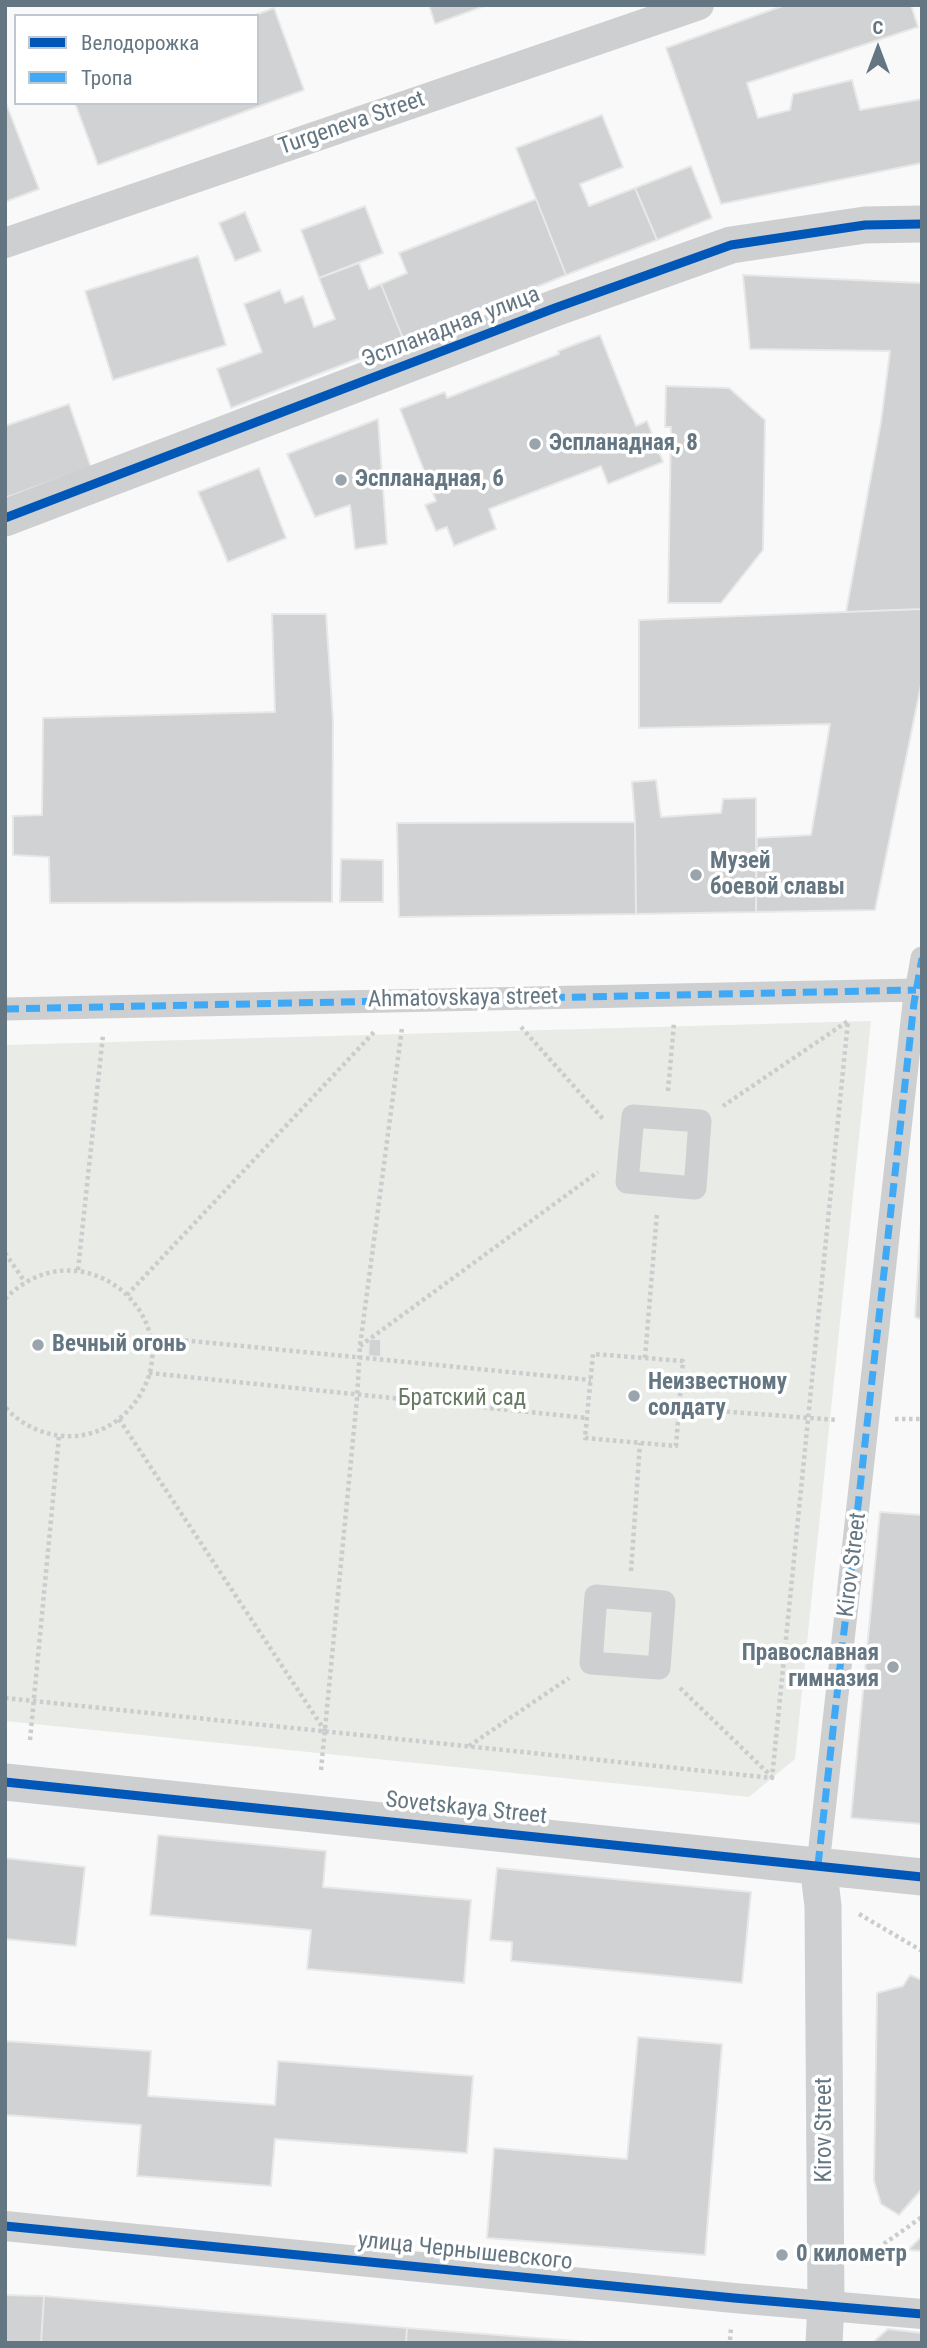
<!DOCTYPE html>
<html>
<head>
<meta charset="utf-8">
<style>
  body { margin:0 }
  #map { position:relative; width:927px; height:2348px; overflow:hidden; background:#f9f9f9; font-family:"Roboto Condensed",sans-serif }
  canvas { display:block }
  .frame { position:absolute; inset:0; border:7px solid #657683; pointer-events:none }
  .legend { position:absolute; left:14px; top:14px; width:245px; height:91px; box-sizing:border-box; background:#fff; border:2px solid #c1c8cd; margin:0; padding:9px 12px; list-style:none; font-size:21px; color:#657683 }
  .legend li { display:flex; align-items:center; gap:14px; height:35px }
  .legend b { width:35px; border:2px solid #c1c8cd }
  .north { position:absolute; left:843px; top:14px; width:70px; height:70px; -webkit-text-stroke:5px #fff; paint-order:stroke; rotate:0deg; font-size:19px; font-weight:700; line-height:28px; text-align:center; color:#657683 }
  .north::after { content:''; display:block; margin:auto; width:24px; height:32px; background:#657683; clip-path:polygon(50% 0,100% 100%,50% 72%,0 100%) }
</style>
</head>
<body>
<div id="map">
<canvas width="927" height="2348"></canvas>
<div class="frame"></div>
<ul class="legend">
<li><b style="height:9px;background:#0057b8"></b>Велодорожка</li>
<li><b style="height:9px;background:#3fa9f5"></b>Тропа</li>
</ul>
<div class="north">С</div>
</div>
<script>
const context = document.querySelector('canvas').getContext('2d');
context.lineJoin = 'round';
function paint(path, color) {
  context.fillStyle = color;
  context.fill(path, 'evenodd');
}
function stroke(path, color, width, dash) {
  context.strokeStyle = color;
  context.lineWidth = width;
  context.lineCap = dash ? 'butt' : 'round';
  context.setLineDash(dash || []);
  context.stroke(path);
}
function write(font, color, halo, rows, align = 'center') {
  context.font = font + ' "Roboto Condensed",sans-serif';
  context.lineWidth = 7;
  context.setLineDash([]);
  context.textBaseline = 'middle';
  context.strokeStyle = halo;
  context.fillStyle = color;
  for (const [text, x, y, turn = 0] of rows) {
    context.save();
    context.translate(x, y);
    context.rotate((+turn || 0) * Math.PI / 180);
    context.textAlign = isNaN(turn) ? turn : align;
    if (halo) context.strokeText(text, 0, 0);
    context.fillText(text, 0, 0);
    context.restore();
  }
}
const green = new Path2D(`
  M871,1021L795,1759L749,1797L5,1721V1045Z`);
const building = new Path2D(`
  M429,5H487L435,24Z
  M785,5H911L918,27L747,83L758,118L790,110L793,94L852,80L860,110L922,99V163L721,204L666,48Z
  M274,8L304,90L98,165L75,103H257V16H253Z
  M6,103L39,189L5,202V103Z
  M602,115L623,167L580,184L589,206L635,188L657,240L566,275L516,148Z
  M691,166L712,218L657,240L635,188Z
  M536,199L566,275L404,341L381,284L407,273L399,253Z
  M365,206L383,253L319,278L301,230Z
  M245,212L261,251L235,261L219,223Z
  M198,256L226,345L113,380L85,291Z
  M359,263L369,289L381,284L404,341L231,408L217,369L262,352L244,304L280,290L285,303L303,296L314,327L335,319L319,278Z
  M743,275L922,283V609L846,612L881,422L890,351L750,349Z
  M600,335L636,426L647,421L663,462L608,484L601,466L489,509L496,529L454,546L447,527L436,531L425,505L436,501L400,409L445,392L447,398L559,354L558,351Z
  M666,386L729,388L765,420L763,550L721,603H668L671,427H665Z
  M69,404L91,467L5,498V426Z
  M378,419L387,544L355,549L350,505L315,517L287,454Z
  M259,468L286,538L228,562L198,492Z
  M922,609V680L875,910L756,912L757,838L811,835L830,724L639,728V620Z
  M272,614H326L333,720L332,902L50,903L49,857L13,855V816L42,815L43,718L275,712Z
  M656,780L661,817L721,813L723,799L756,798V912L636,914L635,822L632,782Z
  M635,822L636,914L399,917L397,823Z
  M341,859L383,860V902H340Z
  M922,1204V1320L915,1317Z
  M369,1339H381V1357L368,1356Z
  M880,1512L922,1515V1824L851,1818Z
  M158,1835L326,1851L323,1887L471,1900L464,1983L307,1969L311,1930L150,1915Z
  M5,1858L85,1867L76,1946L5,1939Z
  M497,1868L751,1892L742,1983L511,1961L512,1942L490,1940Z
  M910,1975L922,1980V2189L899,2215L881,2204L874,2181L877,1993L903,1986Z
  M638,2037L722,2044L705,2255L487,2238L494,2148L627,2159Z
  M5,2041L151,2051L148,2096L275,2105L278,2061L473,2076L467,2153L275,2139L271,2186L137,2176L141,2125L6,2115L5,2121Z
  M922,2236V2251L908,2250Z
  M5,2295L44,2296L41,2343H5Z
  M44,2296L407,2328L406,2343H41Z
  M407,2328L602,2343H406Z
  M888,2329L922,2333V2343H872Z`);
const path = new Path2D(`
  M521,1027L604,1120
  M668,1091L674,1023
  M5,1253L25,1282
  M78,1270L103,1035
  M127,1295L376,1030
  M5,1299C81,1221 195,1319 136,1401C123,1419 105,1431 83,1435C54,1440 25,1429 5,1407
  M150,1337L591,1380
  M360,1346L598,1172
  M645,1358L657,1213
  M149,1373L587,1418
  M679,1408L676,1446L585,1438L593,1354L683,1361L679,1408L837,1420
  M119,1419L325,1731
  M895,1419H922
  M631,1571L640,1443
  M680,1688L772,1777
  M5,1698L772,1778L848,1021L723,1106
  M30,1740L59,1436
  M469,1746L569,1678
  M321,1770L357,1398L360,1346L402,1028
  M859,1914L922,1951
  M861,2260L922,2217
  M730,2340L731,2328`);
const pedestrian = new Path2D(`
  M5,1009L916,990
  M633,1116L700,1121L695,1188L627,1182Z
  M596,1596L664,1602L659,1668L591,1663Z
  M818,1865L914,1003L922,958`);
const minor = new Path2D(`
  M5,243L699,5
  M916,990H922
  M5,2226L734,2298L922,2314`);
const tertiary = new Path2D(`
  M5,518L555,308L731,245L865,225L922,224
  M5,1782L922,1877
  M818,1865L823,1906L826,2305L824,2343`);
const quiet = new Path2D(`
  M5,1009L916,990
  M818,1865L914,1003L922,958`);
const cycleway = new Path2D(`
  M5,518L555,308L731,245L865,225L922,224
  M5,1782L922,1877
  M5,2226L734,2298L922,2314`);
const markers = [
  [535,444,7,"#99a4ac"],
  [341,480,7,"#99a4ac"],
  [696,875,7,"#99a4ac"],
  [38,1345,7,"#99a4ac"],
  [634,1396,7,"#99a4ac"],
  [893,1667,7,"#99a4ac"],
  [782,2255,7,"#99a4ac"]
];
const streetNames = [
  ["Turgeneva Street",352,124,-19],
  ["Эспланадная улица",451,328,-21],
  ["Ahmatovskaya street",463,999,-1],
  ["Kirov Street",853,1565,-83],
  ["Sovetskaya Street",466,1809,6],
  ["Kirov Street",825,2130,-90],
  ["улица Чернышевского",465,2252,6]
];
const poiNames = [
  ["Эспланадная, 8",549,444],
  ["Эспланадная, 6",355,480],
  ["Музей",710,862],
  ["боевой славы",710,888],
  ["Вечный огонь",52,1345],
  ["Неизвестному",648,1383],
  ["солдату",648,1409],
  ["Православная",879,1654,"right"],
  ["гимназия",879,1680,"right"],
  ["0 километр",796,2255]
];
const parkNames = [
  ["Братский сад",462,1399]
];
paint(green, '#e8ebe6');
paint(building, '#d0d2d3');
stroke(building, '#e8e8e8', 2);
stroke(path, '#cbcccd', 4.5, [3.5, 3.5]);
stroke(pedestrian, '#cecfd0', 23);
stroke(minor, '#cecfd0', 30);
stroke(tertiary, '#cecfd0', 37);
stroke(quiet, '#3fa9f5', 7, [14, 7]);
stroke(cycleway, '#0057b8', 9);
for (const [x, y, r, color] of markers) {
  const dot = new Path2D();
  dot.arc(x, y, r, 0, 2 * Math.PI);
  context.fillStyle = color;
  context.fill(dot);
  stroke(dot, '#fff', 2.5);
}
write('23px', '#657683', '#fff', streetNames);
write('bold 23px', '#657683', '#fff', poiNames, 'left');
write('23px', '#687a64', '#fff', parkNames);
</script>
</body>
</html>
